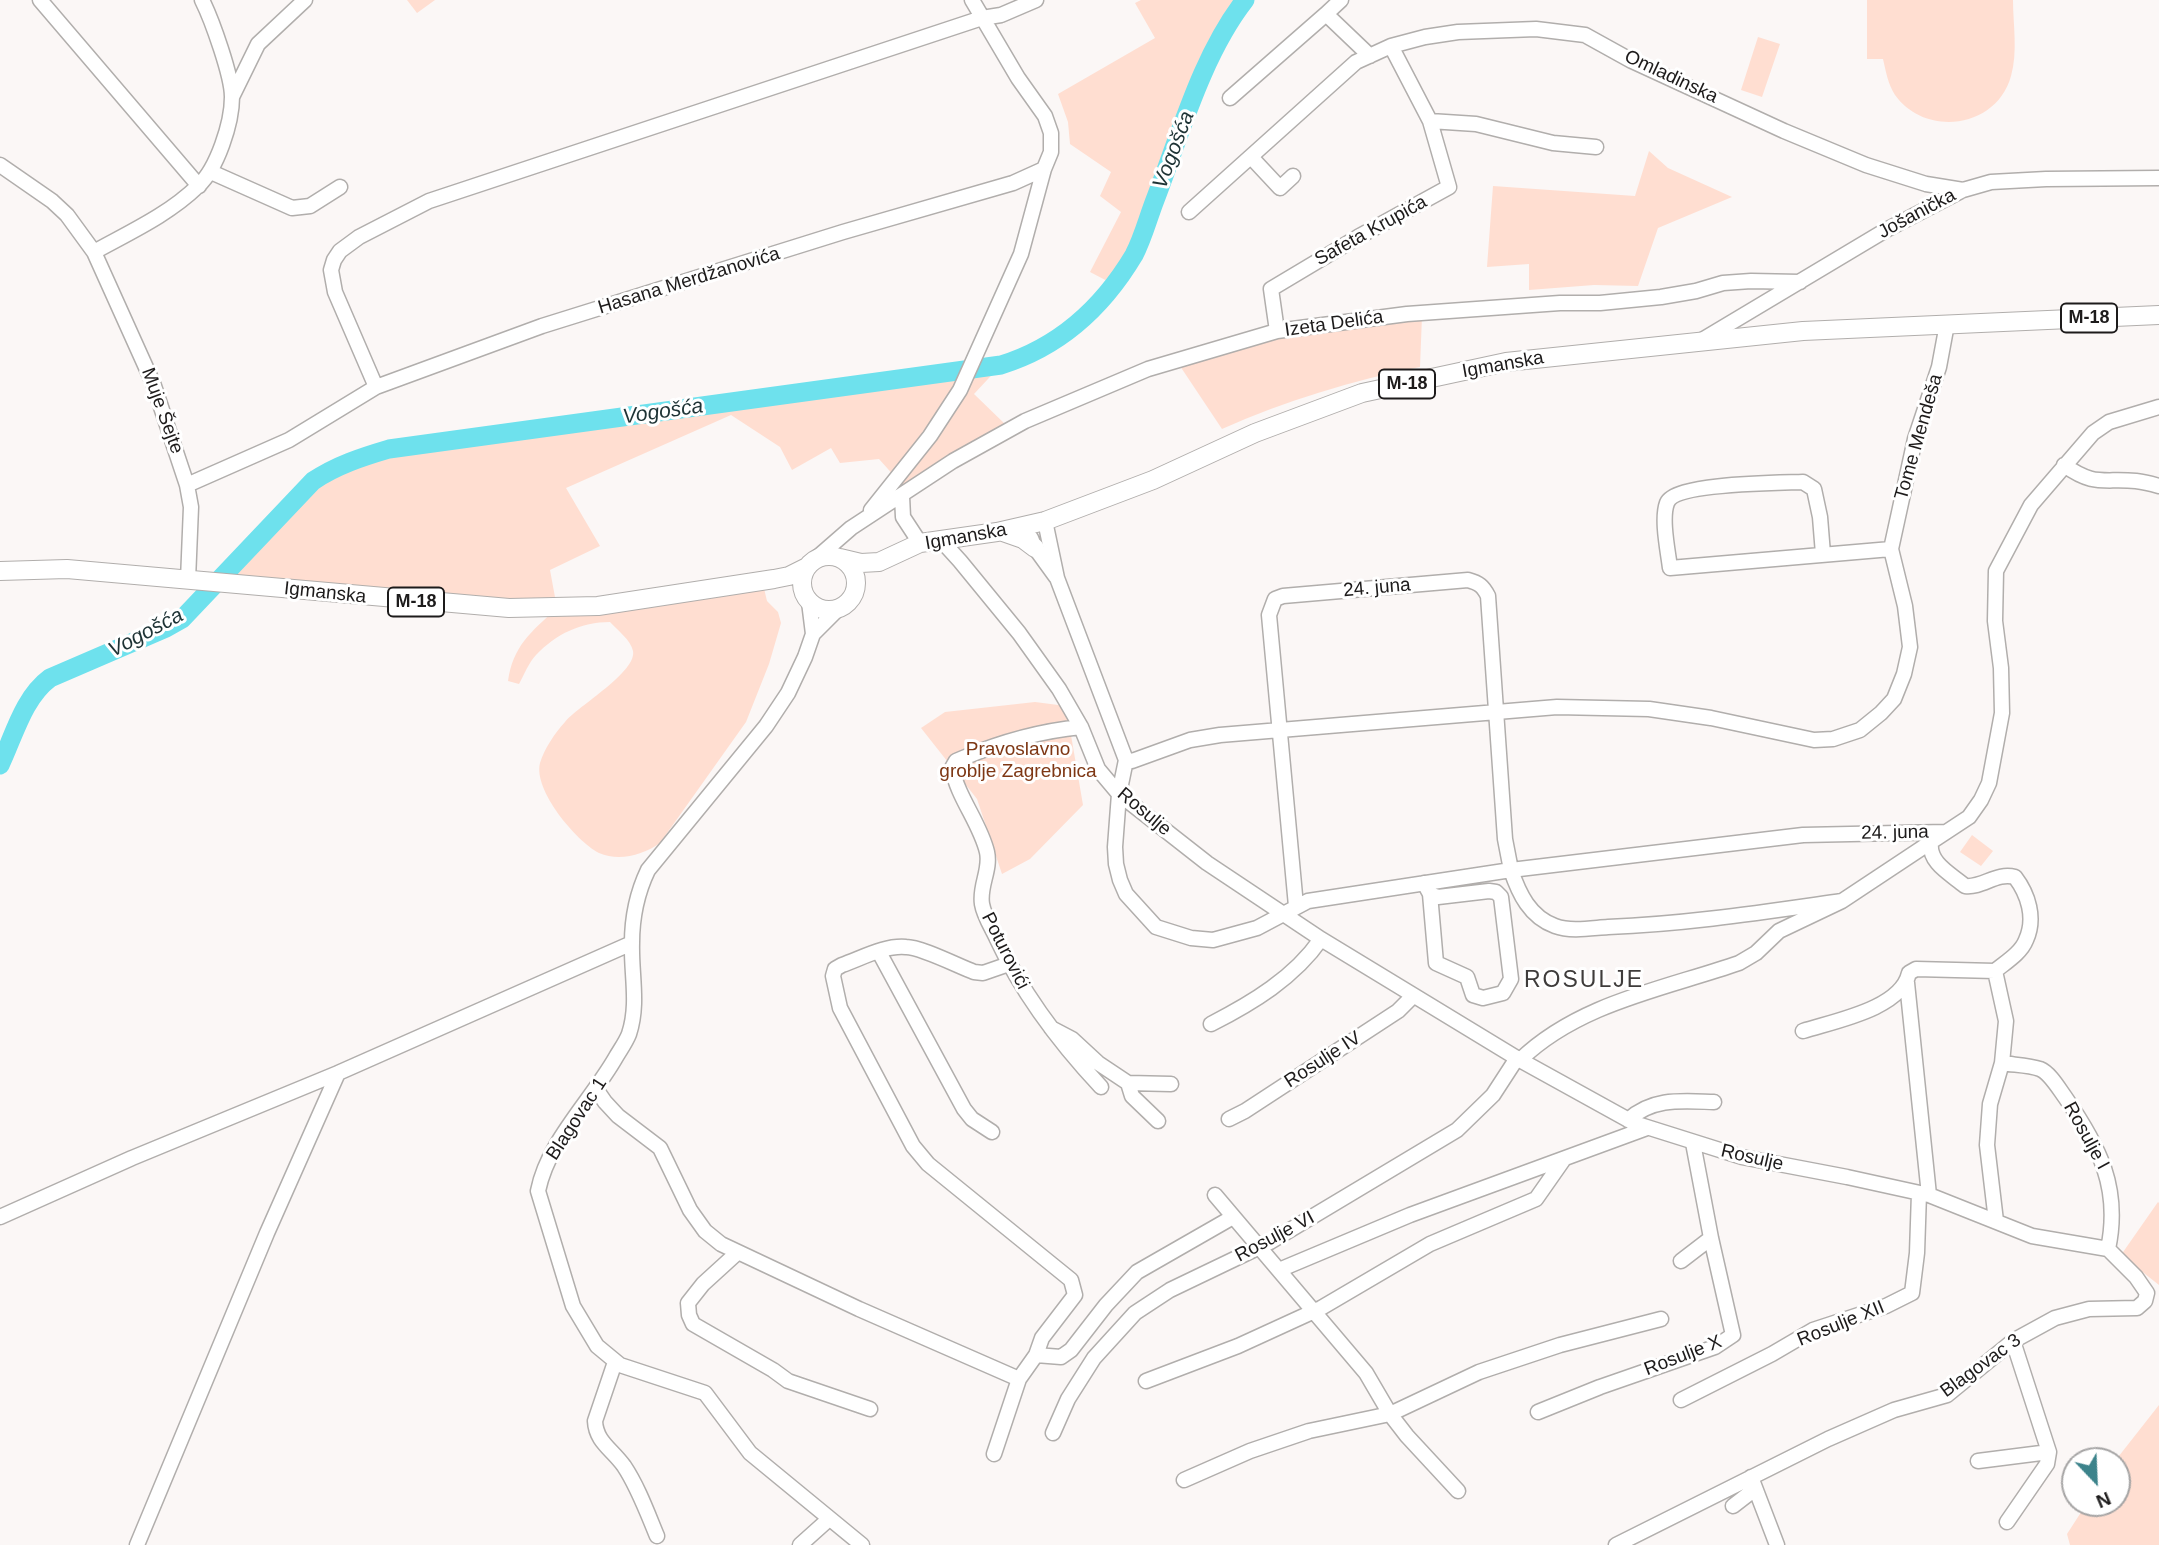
<!DOCTYPE html>
<html>
<head>
<meta charset="utf-8">
<style>
  body { margin:0 }
  #map { position:relative; width:2159px; height:1545px; overflow:hidden; background:#fbf7f6; font-family:Helvetica,sans-serif }
  canvas { display:block }
  .north { position:absolute; left:2061px; top:1447px; width:70px; height:70px; box-sizing:border-box; background:#fff; border:2px solid #a5a4a4; border-radius:50%; rotate:157deg; font-size:19px; font-weight:700; line-height:28px; text-align:center; color:#1d1b1b }
  .north::after { content:''; display:block; margin:auto; width:24px; height:32px; background:#3c838b; clip-path:polygon(50% 0,100% 100%,50% 72%,0 100%) }
</style>
</head>
<body>
<div id="map">
<canvas width="2159" height="1545"></canvas>
<div class="north">N</div>
</div>
<script>
const context = document.querySelector('canvas').getContext('2d');
context.lineJoin = 'round';
function paint(path, color) {
  context.fillStyle = color;
  context.fill(path, 'evenodd');
}
function stroke(path, color, width, dash) {
  context.strokeStyle = color;
  context.lineWidth = width;
  context.lineCap = dash ? 'butt' : 'round';
  context.setLineDash(dash || []);
  context.stroke(path);
}
function write(font, color, halo, rows, align = 'center') {
  context.font = font + ' Helvetica,sans-serif';
  context.lineWidth = 6;
  context.setLineDash([]);
  context.textBaseline = 'middle';
  context.strokeStyle = halo;
  context.fillStyle = color;
  for (const [text, x, y, turn = 0] of rows) {
    context.save();
    context.translate(x, y);
    context.rotate((+turn || 0) * Math.PI / 180);
    context.textAlign = isNaN(turn) ? turn : align;
    if (halo) context.strokeText(text, 0, 0);
    context.fillText(text, 0, 0);
    context.restore();
  }
}
const green = new Path2D(`
  M407,0H435L417,13Z
  M1141,0H1245L1217,44L1198,88L1135,253L1113,284L1090,272L1121,212L1100,196L1111,172L1070,144L1068,122L1058,94L1155,38L1135,3Z
  M1867,0H2013C2013,24 2018,52 2011,76C1997,128 1926,138 1895,95C1888,84 1886,72 1883,59H1867Z
  M1758,37L1780,44L1762,97L1741,90Z
  M1649,151L1668,168L1732,197L1658,228L1638,286L1594,285L1529,290V264L1487,267L1493,186L1635,196Z
  M1422,316L1420,367C1353,380 1285,401 1222,429L1176,360L1232,344Z
  M1001,365L974,394L1006,425L869,516L896,478L879,459L840,463L831,448L792,470L780,447L731,415L566,488L600,546L550,570L557,608L762,580L767,601L778,612L781,623L769,664L746,722L660,843C643,855 619,862 599,853C576,841 533,790 540,763C544,749 555,733 565,722C578,706 637,672 633,651C631,640 617,630 610,622C581,622 556,634 536,655C529,662 524,675 519,684L508,681C513,646 531,632 556,609L218,582L313,481C337,465 362,457 389,449Z
  M1035,702L1066,706L1083,805L1030,859L1002,874L977,799L921,728L945,712Z
  M1972,835L1993,851L1981,866L1960,852Z
  M2158,1202L2159,1203V1285L2121,1255Z
  M2159,1405V1545H2070L2067,1534L2087,1503H2117V1461H2115Z`);
const river = new Path2D(`
  M0,765C14,736 23,698 50,678L166,628L182,619L313,481C337,465 362,457 389,449L1001,365C1059,347 1103,307 1134,255C1143,238 1148,218 1155,200C1180,135 1202,55 1245,0`);
const minor = new Path2D(`
  M40,0L199,186
  M1341,0L1326,14L1370,56
  M232,97L258,44L305,0
  M1230,98L1326,14
  M1430,121L1476,124L1553,143L1596,147
  M1251,157L1280,188L1293,176
  M0,165L52,201L67,215L94,252L153,383L187,485L191,507L188,580
  M211,172L292,208L310,206L340,187
  M1189,212L1356,62L1391,46L1425,37L1458,32L1536,29L1585,35L1632,61L1784,131L1866,165L1926,184L1963,190
  M94,252C130,232 168,215 198,186C217,169 232,123 232,97C232,76 212,20 202,0
  M1277,331L1271,289L1358,237L1449,187L1430,121L1391,46
  M1702,340L1886,230L1963,190L1991,182L2046,179L2159,178
  M376,387L335,292L331,270L334,260L340,251L359,237L429,201L982,18L1001,15L1036,0
  M2064,465C2095,487 2103,478 2136,481C2144,482 2152,484 2159,486
  M187,485L289,440L376,387L542,326L843,232L1013,183L1044,169L1051,152V133L1045,116L1018,78L972,0
  M902,496L903,517L920,543
  M871,510L930,436L960,390L1021,254L1044,169
  M1045,521L1057,578L1126,760L1119,794L1115,847L1116,864L1120,880L1126,894L1156,927L1191,938L1213,940L1257,928L1308,901L1511,870C1519,894 1530,917 1555,926C1571,932 1592,928 1608,927C1687,924 1764,912 1842,901
  M1031,538L1035,548L1056,577
  M940,539L960,561L1019,633L1059,689L1081,727L1098,769L1119,794L1207,863L1321,939L1520,1060L1634,1123L1742,1157L1847,1177L1929,1195L2032,1236L2108,1249L2136,1277L2147,1293L2145,1301L2137,1308L2089,1309L2055,1318L2013,1341L1947,1395L1894,1410L1828,1439L1616,1545
  M1823,554L1820,517L1814,489L1803,482C1779,483 1675,483 1667,503C1661,519 1668,551 1670,568L1891,549
  M812,562L851,528L953,461L1025,421L1148,369L1277,331L1407,314L1560,303H1600L1661,297L1696,291L1723,283L1751,281L1800,282
  M809,602L813,634L805,657L788,693L766,726L648,870C637,893 632,917 632,943C631,974 639,1004 629,1034C626,1042 620,1050 616,1057C591,1101 548,1141 538,1191L573,1306L597,1346L620,1365L705,1393L750,1453L862,1545
  M813,634L839,608
  M1081,727C1040,731 1001,742 963,758L956,761L952,768C958,798 980,823 987,852C991,870 979,886 982,904C984,916 992,928 997,939C1023,995 1059,1042 1101,1087
  M1126,760L1132,761L1190,740L1220,735L1557,707L1649,709L1711,718L1814,740L1833,739L1860,730L1881,713L1894,699L1904,674L1910,647L1905,606L1891,549L1915,439L1939,367L1947,324
  M1424,883L1430,894L1436,963L1467,977L1473,995L1483,998L1503,993L1511,979L1501,897L1496,892L1489,891L1438,897L1430,894
  M1296,906L1269,615L1275,599L1283,596L1468,580C1479,583 1483,586 1488,596L1505,839L1511,870L1803,835L1945,832
  M879,952L964,1109L972,1119L992,1132
  M1009,964L983,973L974,972C958,966 921,947 906,947C885,945 862,958 842,965L835,969L833,976L840,1008L913,1146L928,1164L1071,1280L1075,1295L1042,1338L1036,1355
  M1907,983L1929,1195
  M1211,1024C1252,1003 1294,978 1321,939
  M1051,1028L1072,1039L1098,1063L1128,1083L1171,1084
  M1803,1031C1834,1021 1901,1009 1909,973L1916,969L1995,971
  M1520,1060C1579,1003 1664,989 1739,963L1756,953L1779,931L1842,901L1931,842
  M2002,1063C2014,1065 2029,1065 2040,1069C2050,1073 2059,1089 2065,1097C2099,1146 2121,1188 2108,1249
  M1128,1083L1132,1096L1158,1121
  M596,1089L605,1102L618,1116L660,1148L690,1210L705,1231L721,1244L859,1309L1019,1379
  M1229,1119L1245,1111L1398,1011L1413,996
  M1628,1120C1653,1097 1683,1101 1714,1102
  M1215,1195L1366,1373L1390,1414L1407,1436L1458,1491
  M0,1217L132,1158L338,1073L632,943
  M1996,1221L1987,1145L1990,1104L2002,1063L2006,1021L1995,971C2006,962 2021,953 2026,940C2036,918 2028,894 2015,877C1996,872 1983,888 1965,886C1951,874 1928,863 1931,842L1969,817L1981,800L1989,783L2002,713L2001,668L1995,621L1996,571L2031,505L2093,433L2109,422L2159,407
  M737,1253L703,1284L688,1303L689,1315L693,1324L773,1370L788,1381L870,1409
  M1681,1261L1711,1238
  M1279,1270L1410,1215L1647,1128
  M615,1362L595,1421C596,1442 612,1449 624,1466C638,1487 647,1512 657,1536
  M1146,1381L1238,1346L1321,1308L1430,1244L1536,1199L1564,1159
  M1681,1400L1772,1354L1813,1330L1886,1306L1912,1293L1917,1253L1919,1193
  M1538,1412L1600,1387L1715,1347L1733,1335L1711,1238L1693,1143
  M1053,1433L1068,1399L1094,1358L1135,1313L1170,1290L1270,1242L1457,1130L1493,1095L1517,1058
  M994,1454L1019,1379L1036,1355L1061,1357L1071,1350L1106,1305L1137,1272L1233,1217
  M1978,1461L2049,1452
  M1751,1477L1777,1545
  M1184,1480L1250,1451L1309,1431L1390,1414L1479,1372L1560,1345L1661,1319
  M1733,1506L1755,1489
  M2007,1522L2047,1464L2049,1452L2013,1341
  M137,1545L267,1233L338,1073
  M800,1545L829,1519`);
const major = new Path2D(`
  M1003,532L1023,539L1035,548
  M802 583a27 27 0 1 1 54 0a27 27 0 1 1-54 0Z
  M840,558L861,563L879,562L920,543L997,532L1045,521L1153,480L1255,433L1362,393L1506,362L1803,331L2159,315
  M0,571L67,569L509,608L598,606L774,579L789,576L807,567`);
const shields = [
  [2089,318,56],
  [1407,384,56],
  [416,602,56]
];
const shieldNames = [
  ["M-18",2089,318],
  ["M-18",1407,384],
  ["M-18",416,602]
];
const streetNames = [
  ["Omladinska",1671,77,25],
  ["Jošanička",1917,214,-28],
  ["Safeta Krupića",1371,231,-29],
  ["Hasana Merdžanovića",689,281,-17],
  ["Izeta Delića",1334,324,-8],
  ["Igmanska",1503,365,-10],
  ["Muje Šejte",162,411,70],
  ["Tome Mendeša",1919,437,-74],
  ["Igmanska",966,537,-10],
  ["24. juna",1377,588,-5],
  ["Igmanska",325,593,6],
  ["Rosulje",1144,812,40],
  ["24. juna",1895,833,-1],
  ["Poturovići",1005,951,63],
  ["Rosulje IV",1323,1060,-33],
  ["Blagovac 1",577,1119,-57],
  ["Rosulje I",2086,1136,61],
  ["Rosulje",1752,1158,13],
  ["Rosulje VI",1275,1237,-28],
  ["Rosulje XII",1841,1324,-22],
  ["Rosulje X",1683,1356,-21],
  ["Blagovac 3",1981,1366,-36]
];
const parkNames = [
  ["Pravoslavno",1018,750],
  ["groblje Zagrebnica",1018,772]
];
const waterNames = [
  ["Vogošća",1174,150,-69],
  ["Vogošća",663,412,-8],
  ["Vogošća",146,633,-28]
];
const quarterNames = [
  ["ROSULJE",1584,981]
];
paint(green, '#ffded1');
stroke(river, '#6ee1ed', 19);
stroke(minor, '#b1aeac', 17);
stroke(major, '#b1aeac', 20);
stroke(minor, '#fff', 14);
stroke(major, '#fff', 18);
for (const [x, y, w] of shields) {
  const box = new Path2D();
  box.roundRect(x - w / 2, y - 14.5, w, 29, 5);
  context.fillStyle = '#fff';
  context.fill(box);
  stroke(box, '#1d1b1b', 2);
}
write('bold 18px', '#1d1b1b', null, shieldNames);
write('19px', '#1d1b1b', '#fff', streetNames);
write('19px', '#7e3714', '#fff', parkNames);
write('italic 21px', '#1e3335', '#fff', waterNames);
context.letterSpacing = '2px';
write('23px', '#3f3c3b', '#fff', quarterNames);
context.letterSpacing = '0px';
</script>
</body>
</html>
